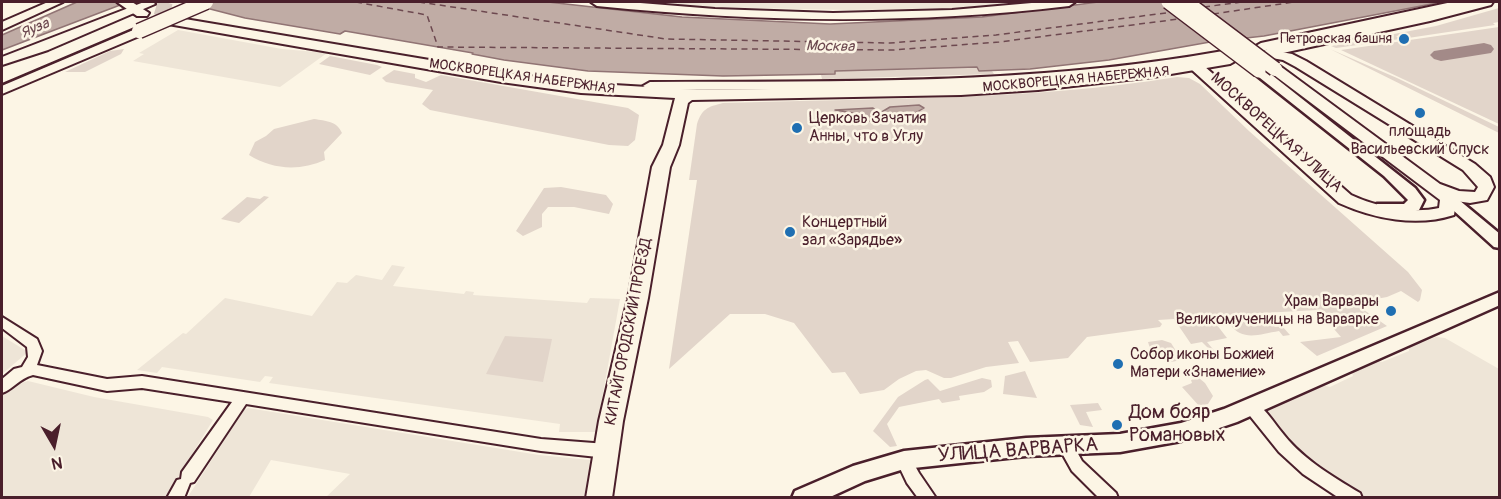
<!DOCTYPE html>
<html>
<head>
<meta charset="utf-8">
<style>
  body { margin:0 }
  #map { position:relative; width:1501px; height:499px; overflow:hidden; background:#fcf5e5; font-family:Pangolin,sans-serif }
  canvas { display:block }
  .frame { position:absolute; inset:0; border:3px solid #4a1f2b; pointer-events:none }
  .north { position:absolute; left:24px; top:415px; width:60px; height:60px; -webkit-text-stroke:4px #fcf5e5; paint-order:stroke; rotate:171deg; font-size:16px; font-weight:700; line-height:24px; text-align:center; color:#4a1f2b }
  .north::after { content:''; display:block; margin:auto; width:21px; height:27px; background:#4a1f2b; clip-path:polygon(50% 0,100% 100%,50% 72%,0 100%) }
</style>
</head>
<body>
<div id="map">
<canvas width="1501" height="499"></canvas>
<div class="frame"></div>
<div class="north">N</div>
</div>
<script>
const context = document.querySelector('canvas').getContext('2d');
context.lineJoin = 'round';
function paint(path, color) {
  context.fillStyle = color;
  context.fill(path, 'evenodd');
}
function stroke(path, color, width, dash) {
  context.strokeStyle = color;
  context.lineWidth = width;
  context.lineCap = dash ? 'butt' : 'round';
  context.setLineDash(dash || []);
  context.stroke(path);
}
function write(font, color, halo, rows, align = 'center') {
  context.font = font + ' Pangolin,sans-serif';
  context.lineWidth = 5;
  context.setLineDash([]);
  context.textBaseline = 'middle';
  context.strokeStyle = halo;
  context.fillStyle = color;
  for (const [text, x, y, turn = 0] of rows) {
    context.save();
    context.translate(x, y);
    context.rotate((+turn || 0) * Math.PI / 180);
    context.textAlign = isNaN(turn) ? turn : align;
    if (halo) context.strokeText(text, 0, 0);
    context.fillText(text, 0, 0);
    context.restore();
  }
}
const built = new Path2D(`
  M650,2H1024L955,8L849,10L703,7Z
  M178,30L282,49L327,53L280,87L133,61L144,54L139,53Z
  M392,265L405,267L393,286L464,294L466,291L474,292L473,295L587,303L590,298L620,299L596,432H559L560,424L269,383L273,377L265,376L260,382L162,367L157,373L137,370L183,333L186,334L225,298L312,316L337,282L347,283L356,275L382,280Z
  M2,336L28,352L2,374Z
  M1436,337L1445,338L1499,369V497H1362L1311,468L1259,410L1317,384L1330,387L1353,376L1351,369L1373,359L1382,362L1409,351V347Z
  M28,381L94,397L208,417L213,420L166,497L2,498V394L11,386Z
  M248,408L539,455L590,460L596,463L591,497L325,498L350,474L271,460L249,497L187,498L244,410Z`);
const green = new Path2D(`
  M1499,8V22L1493,23L1495,25L1408,38L1403,35L1396,36L1400,39L1336,48L1331,46L1436,26Z
  M1499,27V124L1341,50Z
  M124,49L121,54L85,72H65L110,51Z
  M1330,49L1397,78L1499,127V133Z
  M330,56L377,65L382,67L370,75L319,64Z
  M977,67L979,71H992L994,74L822,79L821,75L834,74V71Z
  M394,70L415,74V78L426,82L441,75L628,108L639,115L635,140L628,146L609,145L430,110L422,104L433,90L386,82L382,78Z
  M1177,77L1189,78L1200,84L1249,131L1408,272L1422,290L1420,300L1418,302L1401,291L1387,297L1354,303L1387,326L1317,356L1300,342L1341,337L1317,310L1210,316L1227,338L1207,342L1222,360H1220L1202,342L1191,344L1174,319L1158,320L1162,324L1160,327L1087,337L1068,358L1030,362L1018,341L1008,342L1019,363L986,367L951,378H944L926,370L916,371L899,379L884,390L860,394L845,372L832,373L794,323L765,314H730L669,369L697,180H689L697,124C702,109 707,107 723,103C874,98 1028,101 1177,77Z
  M314,119C326,121 337,121 342,133L324,152L325,160C300,171 273,170 249,155L255,142L266,136L274,129Z
  M561,187L606,195L613,204L609,214L574,207H548L542,214V227L523,236L516,231L544,188Z
  M264,196L269,197L239,223L221,219L247,197L260,199Z
  M1268,318L1275,327L1282,326L1290,335L1283,336L1279,331C1260,334 1242,342 1230,324L1234,320Z
  M505,336L552,339L543,382L486,374Z
  M1162,340L1171,343L1181,359C1165,367 1152,358 1148,342Z
  M1025,371L1037,398L1003,394L1005,376Z
  M982,378L991,380L992,387L984,392L959,396L960,400L942,403L939,399L899,407L887,424L897,446L890,447L873,431L898,397L925,380L928,379L940,391Z
  M1199,378L1205,383L1213,396L1208,404L1200,407L1182,387L1192,383L1191,380Z
  M1098,403L1102,410L1086,412L1093,427L1080,425L1070,405Z`);
const water = new Path2D(`
  M77,2H128L2,50V35Z
  M183,2H548L682,17L830,24L982,17L1098,2H1442L1264,36L1210,42L1109,60L1030,69L979,71L977,67L835,71V74L723,76L588,71L504,60L472,54L473,53L345,31L340,34L245,18Z
  M919,105L924,108C912,116 874,129 864,117L846,118V116L853,113L835,110L873,108L880,113L890,107Z`);
const ferry = new Path2D(`
  M356,2L427,15L438,47L893,50L999,42L1179,19
  M419,2L666,39L890,43L996,35L1173,12
  M1204,7L1242,2
  M1213,14L1294,2`);
const taxiway = new Path2D(`
  M1484,43L1491,45L1494,49L1491,53L1441,61L1434,59L1430,55L1434,51Z`);
const primaryTunnel = new Path2D(`
  M156,7L186,16`);
const minor = new Path2D(`
  M1030,2H1038V3L1034,5Z
  M2,317L37,339L42,351L37,365L107,379L142,376L541,439L607,444L612,446L615,451L612,456L607,458L541,451L246,404L194,482L190,483L184,498H167L177,480L181,479L182,472L232,402L142,388L107,391L33,375C18,379 14,389 2,393V379L14,369L22,367L28,357L27,347L2,328Z
  M1251,401C1263,405 1272,420 1280,430C1301,458 1330,475 1360,493L1362,498H1339L1303,474L1279,452L1246,411L1244,407L1246,403Z
  M1066,440L1071,441L1082,461L1116,493L1118,498H1099L1072,471L1058,446L1061,441Z
  M904,453L909,455L919,473L936,498H918L907,483L896,460L899,455Z`);
const tertiary = new Path2D(`
  M1259,67L1263,68L1415,188L1424,200L1419,210L1405,214L1377,212L1375,208L1377,204H1404L1408,200L1384,176L1255,74L1253,71L1255,68Z
  M1448,193L1453,195L1500,234V248L1494,247L1443,201L1440,198L1443,195Z
  M1500,292V305L1237,422L1181,441L1120,452L1026,456L904,469L865,481L828,498H792L795,491L853,466L904,451L1026,438L1120,434L1181,423L1224,409Z`);
const secondary = new Path2D(`
  M48,2H63L2,30V22Z
  M144,2H153L155,4L48,50L2,65V57Z
  M591,2H628L715,9L833,13L952,10L1043,2H1075L1069,6C911,25 755,22 597,6Z
  M1452,2H1471L1469,5L1261,51L1254,47L1261,43Z
  M139,27L145,31L144,34L2,94V85Z
  M1271,50L1292,54L1306,61L1475,164L1490,177L1494,187L1487,200L1470,203L1456,201L1454,215C1417,227 1374,219 1339,203L1192,70L1191,65L1108,77L993,86L883,89L650,90L643,86L650,82C842,81 1033,85 1223,51L1228,52L1230,55L1228,58L1210,61L1204,66L1351,195C1377,207 1411,214 1439,208L1440,200L1270,72L1268,69L1270,66H1280L1440,184L1459,191L1475,192L1478,187L1463,170L1296,67L1283,60L1266,57L1264,54L1266,51Z`);
const primary = new Path2D(`
  M117,2H132L149,13L147,16H137Z
  M1473,2H1493L1491,5L1430,21L1269,56L1262,52L1269,48Z
  M173,17L501,72L581,83L697,90L918,87L1000,84L1115,74L1230,56L1237,60L1230,64L1153,77L1038,90L961,95L692,100L688,103L679,145L670,167L648,298L623,421L612,498H586L599,421L628,298L652,167L663,145L675,98L581,93L501,82L168,24L166,21L168,18Z`);
const tram = new Path2D(`
  M2,85L197,2`);
const tertiaryBridge = new Path2D(`
  M1168,2L1259,71`);
const secondaryBridge = new Path2D(`
  M1186,2L1275,69
  M139,31L206,2`);
const markers = [
  [1404,39,6,"#1f6fb2"],
  [1420,113,6,"#1f6fb2"],
  [797,128,6,"#1f6fb2"],
  [790,232,6,"#1f6fb2"],
  [1391,311,6,"#1f6fb2"],
  [1118,364,6,"#1f6fb2"],
  [1117,425,6,"#1f6fb2"]
];
const farPoinames = [
  ["Петровская башня",1392,39]
];
const farStreetnames = [
  ["МОСКВОРЕЦКАЯ НАБЕРЕЖНАЯ",522,77,8],
  ["МОСКВОРЕЦКАЯ НАБЕРЕЖНАЯ",1076,80,-5]
];
const farWaternames = [
  ["Яуза",35,29,-23],
  ["Москва",830,47,1]
];
const poiNames = [
  ["Церковь Зачатия",809,119],
  ["Анны, что в Углу",809,137],
  ["площадь",1420,132,"center"],
  ["Васильевский Спуск",1420,150,"center"],
  ["Концертный",802,223],
  ["зал «Зарядье»",802,241],
  ["Храм Варвары",1379,302,"right"],
  ["Великомученицы на Варварке",1379,320,"right"],
  ["Собор иконы Божией",1130,355],
  ["Матери «Знамение»",1130,373]
];
const streetNames = [
  ["МОСКВОРЕЦКАЯ УЛИЦА",1276,133,42],
  ["КИТАЙГОРОДСКИЙ ПРОЕЗД",629,332,-79]
];
const nearPoinames = [
  ["Дом бояр",1129,413],
  ["Романовых",1129,436]
];
const nearStreetnames = [
  ["УЛИЦА ВАРВАРКА",1018,451,-4]
];
paint(built, '#eee5d7');
paint(green, '#e2d5ca');
paint(water, '#c0aca5');
stroke(water, '#917474', 1.5);
stroke(ferry, '#6d4950', 1.5, [6, 4.5]);
paint(taxiway, '#a38a88');
stroke(primaryTunnel, '#d8cac0', 15, [15, 8]);
stroke(minor, '#4a1f2b', 4);
stroke(tertiary, '#4a1f2b', 5);
stroke(secondary, '#4a1f2b', 4);
stroke(primary, '#4a1f2b', 4);
paint(minor, '#fcf5e5');
paint(tertiary, '#fcf5e5');
paint(secondary, '#fcf5e5');
paint(primary, '#fcf5e5');
stroke(tram, '#4a1f2b', 1.5);
stroke(tertiaryBridge, '#4a1f2b', 16, []);
stroke(secondaryBridge, '#4a1f2b', 17, []);
stroke(tertiaryBridge, '#fcf5e5', 13);
stroke(secondaryBridge, '#fcf5e5', 14);
for (const [x, y, r, color] of markers) {
  const dot = new Path2D();
  dot.arc(x, y, r, 0, 2 * Math.PI);
  context.fillStyle = color;
  context.fill(dot);
  stroke(dot, '#fcf5e5', 2);
}
write('14px', '#4a1f2b', '#fcf5e5', farPoinames, 'right');
write('14px', '#4a1f2b', '#fcf5e5', farStreetnames);
write('italic 15px', '#6d4950', '#fcf5e5', farWaternames);
write('16px', '#4a1f2b', '#fcf5e5', poiNames, 'left');
write('16px', '#4a1f2b', '#fcf5e5', streetNames);
write('20px', '#4a1f2b', '#fcf5e5', nearPoinames, 'left');
write('20px', '#4a1f2b', '#fcf5e5', nearStreetnames);
</script>
</body>
</html>
